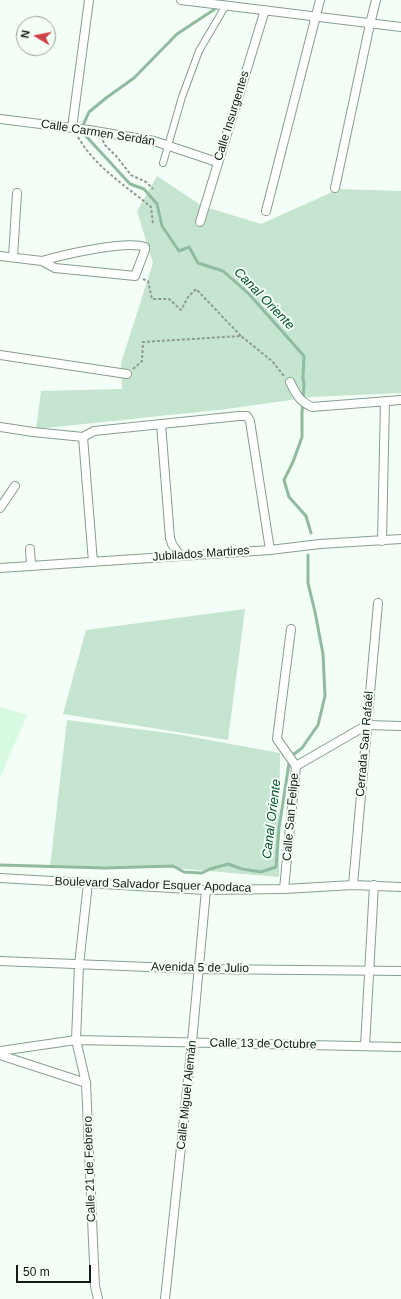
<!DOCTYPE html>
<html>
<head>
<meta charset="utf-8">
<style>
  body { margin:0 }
  #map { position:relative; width:401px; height:1299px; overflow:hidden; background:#f3fef6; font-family:Helvetica,sans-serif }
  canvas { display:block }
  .north { position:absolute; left:16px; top:16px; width:40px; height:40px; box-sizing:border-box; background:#f3fef6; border:1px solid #99a49c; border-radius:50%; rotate:280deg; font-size:11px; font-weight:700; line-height:16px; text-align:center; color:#131c16 }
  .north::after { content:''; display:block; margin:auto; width:14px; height:18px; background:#d04047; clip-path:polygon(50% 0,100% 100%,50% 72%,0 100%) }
  .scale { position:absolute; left:16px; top:1265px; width:75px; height:18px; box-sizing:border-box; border:2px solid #131c16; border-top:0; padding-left:5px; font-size:12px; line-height:14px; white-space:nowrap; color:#131c16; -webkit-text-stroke:3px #f3fef6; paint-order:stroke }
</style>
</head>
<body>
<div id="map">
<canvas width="401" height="1299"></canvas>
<div class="north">N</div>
<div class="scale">50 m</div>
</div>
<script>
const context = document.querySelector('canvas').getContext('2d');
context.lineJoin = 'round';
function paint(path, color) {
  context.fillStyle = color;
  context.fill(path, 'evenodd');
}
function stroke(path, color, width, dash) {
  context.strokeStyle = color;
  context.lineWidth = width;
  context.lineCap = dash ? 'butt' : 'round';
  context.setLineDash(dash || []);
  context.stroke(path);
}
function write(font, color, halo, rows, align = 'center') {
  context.font = font + ' Helvetica,sans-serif';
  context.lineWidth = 4;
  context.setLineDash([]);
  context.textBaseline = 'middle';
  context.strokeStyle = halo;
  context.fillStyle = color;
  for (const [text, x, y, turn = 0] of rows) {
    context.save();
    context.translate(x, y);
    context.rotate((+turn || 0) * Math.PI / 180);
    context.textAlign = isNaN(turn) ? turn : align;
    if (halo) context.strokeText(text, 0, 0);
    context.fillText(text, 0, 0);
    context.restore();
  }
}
const built = new Path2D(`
  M0,707L27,715L0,778Z`);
const green = new Path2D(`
  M157,176L202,206L261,224L339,189L401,191V393L312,397L227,409L36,429L41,391L122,389L121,363L153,263L137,211Z
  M245,609L228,740L63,714L86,630Z
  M67,720L176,734L280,753L279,877L160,867H50Z`);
const stream = new Path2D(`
  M84,123L89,112L106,98L134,78L177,34L215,9
  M85,135L130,184L144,189L157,204L162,226L179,251L189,247L198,263L223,271L249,294L304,356L303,378L304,384L302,413V437L293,462L284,480L289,497L306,516L311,533
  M0,865L105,868L173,866L184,872L202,873L210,869L228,864L242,869L261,872L276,867L279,828L290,757L302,748L318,725L325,696L323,654L315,612L308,583V555`);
const path = new Path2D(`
  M78,137C95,167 125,185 151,207L153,224
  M103,140L104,144L117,157L131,175L146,182L153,189
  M143,279L148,281L152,299H169L181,310L188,297L196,289L241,336
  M133,369L142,361L143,342L241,336L272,361L284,376`);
const pedestrian = new Path2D(`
  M163,163L182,97L199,51L226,5`);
const minor = new Path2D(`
  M181,0L401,27
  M0,119L89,130L154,141L217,162
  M72,128L89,0
  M335,188L370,24L376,0
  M266,211L320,0
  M200,222L265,10
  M0,256L42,261L55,268L135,276L145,250V247C126,240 62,255 42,261
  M13,257L17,193
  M0,355L127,374
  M290,382C296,394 299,401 312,407L401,400
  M161,424L170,538L172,544L180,556
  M0,427L33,432L83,437L94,431L239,416H247L250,421L270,550
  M83,437L93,562
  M0,508L15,486
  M382,541L385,401
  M30,549L31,566
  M0,568L270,550L320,544L401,539
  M291,629L277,739L296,766
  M296,766L367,725L401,726
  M0,878L206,890L284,889L353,885L401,887
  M88,883L79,965L76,1040L86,1083L95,1286L98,1299
  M353,885L378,603
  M284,889L296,766
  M0,961L198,969L401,971
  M365,1046L374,885
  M0,1051L76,1040L401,1047
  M0,1055L86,1083
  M165,1299L192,1042L206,890`);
const streetNames = [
  ["Calle Insurgentes",232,116,-73],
  ["Calle Carmen Serdán",98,133,9],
  ["Jubilados Martires",201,554,-4],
  ["Cerrada San Rafaél",365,744,-85],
  ["Calle San Felipe",291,817,-85],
  ["Boulevard Salvador Esquer Apodaca",153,885,2],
  ["Avenida 5 de Julio",200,968,1],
  ["Calle 13 de Octubre",263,1044,1],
  ["Calle Miguel Alemán",187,1095,-84],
  ["Calle 21 de Febrero",90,1169,-92]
];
const waterNames = [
  ["Canal Oriente",264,299,46],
  ["Canal Oriente",272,819,-83]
];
paint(built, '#d8fae2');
paint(green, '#c6e5d0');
stroke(stream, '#91bb9f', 3);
stroke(pedestrian, '#869f8d', 8);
stroke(minor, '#869f8d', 10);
stroke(path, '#919b94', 2, [3, 2]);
stroke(pedestrian, '#fff', 6);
stroke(minor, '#fff', 8);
write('12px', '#131c16', '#f3fef6', streetNames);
write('italic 13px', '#034e2b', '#f3fef6', waterNames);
</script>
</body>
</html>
